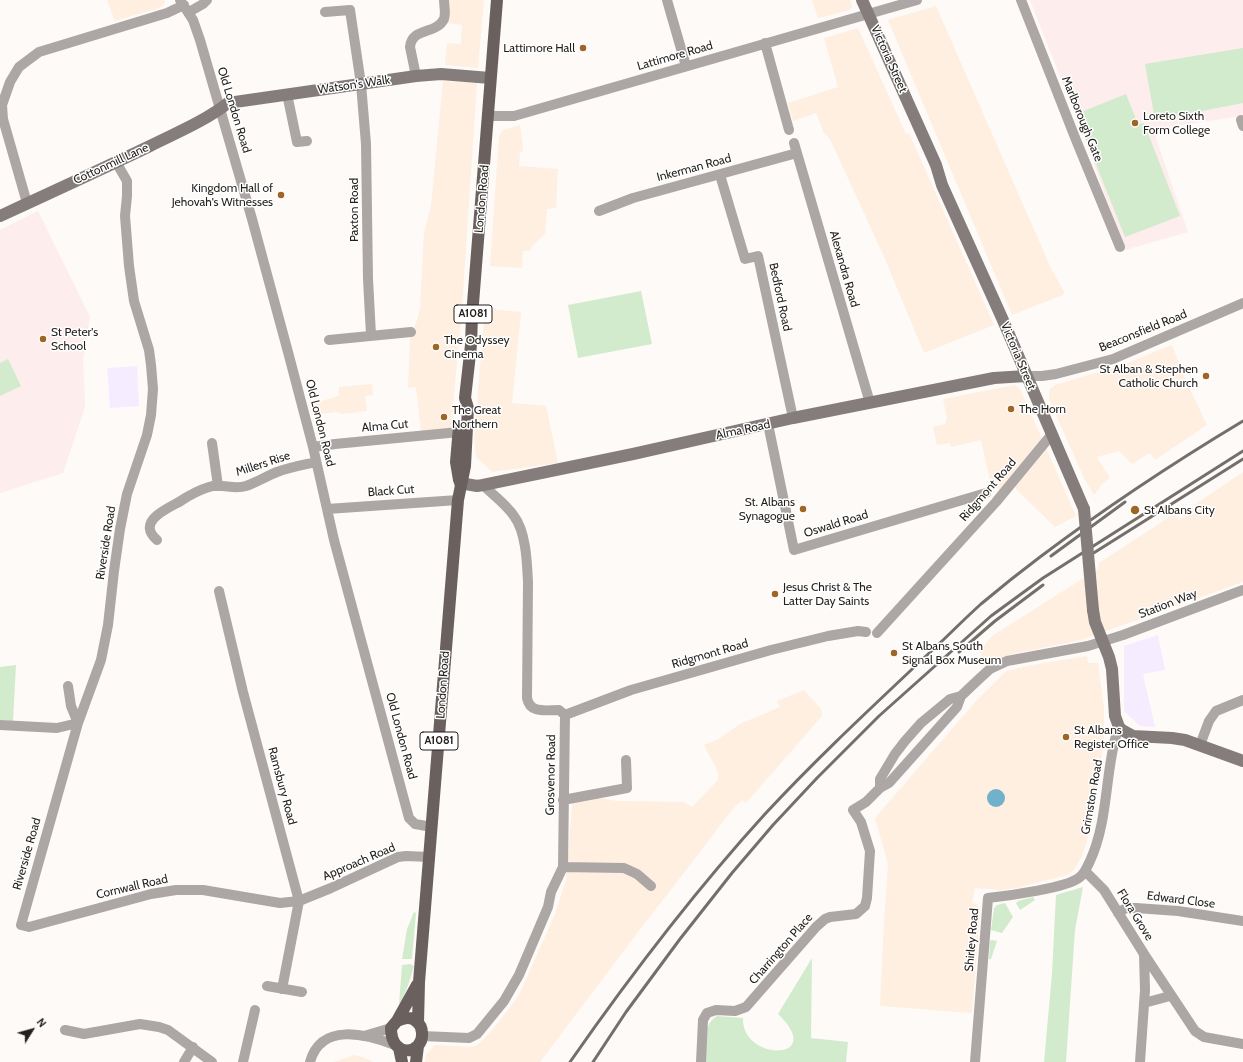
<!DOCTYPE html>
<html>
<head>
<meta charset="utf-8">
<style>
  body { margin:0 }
  #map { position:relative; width:1243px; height:1062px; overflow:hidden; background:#fefaf7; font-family:Cabin,sans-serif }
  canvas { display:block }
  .north { position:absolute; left:12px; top:1010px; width:40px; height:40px; -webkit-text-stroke:3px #fff; paint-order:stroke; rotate:53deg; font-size:11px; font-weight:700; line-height:16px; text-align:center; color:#221f1c }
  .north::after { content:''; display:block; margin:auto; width:14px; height:18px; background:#221f1c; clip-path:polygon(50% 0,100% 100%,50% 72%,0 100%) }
</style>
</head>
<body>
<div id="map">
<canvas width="1243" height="1062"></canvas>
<div class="north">N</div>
</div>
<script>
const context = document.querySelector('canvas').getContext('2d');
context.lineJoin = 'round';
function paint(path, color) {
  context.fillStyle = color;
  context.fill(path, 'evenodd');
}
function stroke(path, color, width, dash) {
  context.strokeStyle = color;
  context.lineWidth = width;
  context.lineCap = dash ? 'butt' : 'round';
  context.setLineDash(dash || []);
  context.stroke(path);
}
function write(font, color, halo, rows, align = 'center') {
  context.font = font + ' Cabin,sans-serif';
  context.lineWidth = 3;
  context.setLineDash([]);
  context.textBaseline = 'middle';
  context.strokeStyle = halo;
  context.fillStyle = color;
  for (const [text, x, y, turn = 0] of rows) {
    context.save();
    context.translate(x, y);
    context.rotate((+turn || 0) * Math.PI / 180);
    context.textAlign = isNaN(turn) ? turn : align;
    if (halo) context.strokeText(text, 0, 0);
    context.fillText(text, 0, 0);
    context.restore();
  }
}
const built = new Path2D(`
  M107,0H165L164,5L159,8L115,21Z
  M449,0H484L478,68L445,65L447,43L461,44L462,25L448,23Z
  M812,0H850L852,6L850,10L818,18Z
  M936,6L1050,266L1065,294L1012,315L888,20Z
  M858,28L906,134L909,133L994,325L924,353L885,259L830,139L824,133L816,113L793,121L788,103L838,87L824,38Z
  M443,81L477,83L462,308L451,428L421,431L416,387L408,388L410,339L417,320L420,309L424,233L431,206Z
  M520,125L523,146L522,152H520L519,166L558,169L556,208L547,209L545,234L532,246L530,251H523L522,268L490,266L499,136L503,130Z
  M485,309L521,312L512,403L546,406L558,463L492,472L476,457L474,437Z
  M1172,345L1186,381L1207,425L1155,460L1150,453L1132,464L1119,451L1097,457L1110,478L1100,486V488L1094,495L1084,478L1049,399V392L1050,389L1055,385L1122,365Z
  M372,384L373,395L365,396L367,411L342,414L336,412L314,415L311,404L339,396V387Z
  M1015,385L1020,389L1076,516L1055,527L1018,491L1010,480L1000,491L990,481L981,440L951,447L950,443L937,445L933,427L945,424L947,419L943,399Z
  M1243,472V582L1081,640L1012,654L987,665L979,652L992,636L1098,569L1099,563L1174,514L1179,520L1196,509L1194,505Z
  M1087,656L1088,663H1098L1104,708V741L1087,841L1081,858L1074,870L1067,875L1017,888L1003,890L975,888L972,903L977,904L980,909L972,1013L880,1006L884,922L888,864L875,818L977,700L1006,671L1032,665Z
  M804,690L821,709L822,716L746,803L742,800L731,811L697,856L638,932L540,1062H425L426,1055L435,1045L473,1047L481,1042L494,1028L519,995L555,914L566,880L573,794L617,801L683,802L692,807L717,781L719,774L704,745L717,740L740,724L780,707L777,701Z
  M354,1055L363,1057L373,1062H334Z`);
const industrial = new Path2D(`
  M137,366L139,406L110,408L107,368Z
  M1158,635L1165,670L1143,674L1155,727L1140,726L1124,711V646Z`);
const education = new Path2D(`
  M1030,0H1243V116L1153,129L1188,232L1125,250L1085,140Z
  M38,211L90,317L83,360L85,407L63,473L0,493V230Z`);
const green = new Path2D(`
  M1243,48V103L1155,120L1145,64Z
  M1126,94L1138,124L1144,123L1180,216L1125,237L1076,114Z
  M641,291L652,344L578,358L568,305Z
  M8,359L21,386L0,396V363Z
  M16,665L13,721L0,720V667Z
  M1083,887L1075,930L1066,1062H1044L1052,974L1056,895Z
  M1033,897L1035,900L1020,910L1016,903L1018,901Z
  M1005,903L1013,917L1002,933L991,930L994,908L997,905Z
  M414,912L416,913L412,959H402L407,929Z
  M992,940L997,941L991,959H989L990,941Z
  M812,958L811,1038L848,1042L846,1062H705C706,1047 702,1024 717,1016L743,1018C741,1062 828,1062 778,1014Z
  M410,964L414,966C410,980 406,993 399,1005L402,965Z`);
const water = new Path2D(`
  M987 798a9 9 0 1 1 18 0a9 9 0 1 1-18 0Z`);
const street = new Path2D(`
  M180,0L193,20L200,40L252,219L288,352L313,447L334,540L409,818L415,824L432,827
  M667,0L686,66
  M1021,0L1076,140L1120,247
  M189,12L203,4L207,0
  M325,12L350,10L361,84L366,144L368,279L371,335
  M765,43L789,130
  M416,76L410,47C412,27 436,35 444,19C446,14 444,5 444,0
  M287,94L297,142L307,141
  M489,116H514L917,0
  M1241,120L1243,126
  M794,143L870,403
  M116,162L127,181V196L125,216L129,266L134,301L149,350L151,365L153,389L151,415L147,435L127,494L120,529L114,571L108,625L101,660L78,723L21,925L29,927L151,894L176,890H203L280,903L299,901L331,888L398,857L406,856L430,857
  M720,175L745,259L758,256L793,418
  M27,203L3,119L2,105L10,82L19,67L39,52L167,13L184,5
  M599,211L633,198L797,153
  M329,340L411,332
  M1026,376H1042L1056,374L1113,359L1243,303
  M768,424L794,550L986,493
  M212,443L218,486
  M313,447L335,444L459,432
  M327,509L458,500
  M157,540C136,522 166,509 179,502C188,496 199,490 209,487C221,483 234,490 246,486C257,482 267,476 277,472C290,467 303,465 316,462
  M219,591L243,692L299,901L282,989
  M877,633L996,502L1052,434
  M565,715L631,690L771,650L828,636L858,631L866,632
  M0,725L57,728L78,723L71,706L68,686
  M1200,745L1209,721L1216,711L1243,700
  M880,788V779L895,754L905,741L921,723L950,699L961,696
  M563,800L627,788L626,760
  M563,867L624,868L637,874L651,886
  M1085,871L1104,890L1144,954L1145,990L1140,1062
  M1118,913L1126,908H1136L1178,911L1243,921
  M1144,954L1195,1031L1204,1037L1243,1044
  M267,986L302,992
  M1144,1003L1170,996
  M65,1030L84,1034L140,1024L159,1027L168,1030L212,1062
  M364,1036L391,1028
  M422,1036L469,1038L477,1034L504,1001L519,975L548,907L551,892L563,867L565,715L559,710C546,710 530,714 527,698L528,582C527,562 526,532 514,516C506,504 493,495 483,485
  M184,1062L193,1047
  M243,1062L255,1010
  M310,1062C321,1022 366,1034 395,1045
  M701,1062L703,1020L707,1013L716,1010L735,1011L746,1007L816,927L825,919L830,917L856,914L865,906L867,898L870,851L861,822L853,810L866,802L880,788L889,783L957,707L961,696L979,679L990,669L1007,661L1088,646L1123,635L1243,590
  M975,1062L988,898C1006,896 1068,888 1080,877C1085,873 1087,867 1090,861C1107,824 1105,783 1114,744C1115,738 1117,733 1119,727`);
const secondary = new Path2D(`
  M862,0L936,165L942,185L1002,318L1084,509
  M0,216C50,193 100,170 150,146C176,133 205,121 228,103L416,76L441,74L490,78
  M460,483L477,486L483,485L633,454L793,418L994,378L1026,376
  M1093,610L1095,622L1109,657L1112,669L1115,716L1119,727L1122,730L1133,736L1172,738L1185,740L1243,761`);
const primary = new Path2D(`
  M459,427L456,462L459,480
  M397,1021C404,1018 411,1016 417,1022C421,1025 422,1028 422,1033C424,1054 391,1060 391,1028L397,1021L417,985
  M418,1023L419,982L458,500L465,466L468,408L465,398L471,345L472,316L497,0
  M399,1048L402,1062
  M416,1062L418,1046`);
const rail = new Path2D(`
  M1092,554L1243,459
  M1051,556L1125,502
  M959,652L995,621L1043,585
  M570,1062C630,976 694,892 765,814C816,759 871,708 926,656C945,639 962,621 981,604C1000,588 1020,572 1040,557C1105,508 1173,463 1243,421
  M593,1062L626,1012L680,939L732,873L773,825L817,778L879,716L991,616L1043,578L1243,451`);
const secondaryBridge = new Path2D(`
  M1084,509L1093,610`);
const markers = [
  [583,48,4,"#9f6525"],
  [1135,123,4,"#9f6525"],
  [281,195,4,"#9f6525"],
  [43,339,4,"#9f6525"],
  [436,347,4,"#9f6525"],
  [1206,376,4,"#9f6525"],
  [1011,409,4,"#9f6525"],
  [444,417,4,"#9f6525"],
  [803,509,4,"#9f6525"],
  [1135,510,5,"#9f6525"],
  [775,594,4,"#9f6525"],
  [894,653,4,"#9f6525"],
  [1066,737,4,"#9f6525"]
];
const shields = [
  [473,314,38],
  [439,741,38]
];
const shieldNames = [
  ["A1081",473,314],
  ["A1081",439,741]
];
const poiNames = [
  ["Lattimore Hall",575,48,"right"],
  ["Loreto Sixth",1143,116],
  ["Form College",1143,130],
  ["Kingdom Hall of",273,188,"right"],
  ["Jehovah's Witnesses",273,202,"right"],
  ["St Peter's",51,332],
  ["School",51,346],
  ["The Odyssey",444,340],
  ["Cinema",444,354],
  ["St Alban & Stephen",1198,369,"right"],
  ["Catholic Church",1198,383,"right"],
  ["The Horn",1019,409],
  ["The Great",452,410],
  ["Northern",452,424],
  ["St. Albans",795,502,"right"],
  ["Synagogue",795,516,"right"],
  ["St Albans City",1144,510],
  ["Jesus Christ & The",783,587],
  ["Latter Day Saints",783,601],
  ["St Albans South",902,646],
  ["Signal Box Museum",902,660],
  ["St Albans",1074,730],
  ["Register Office",1074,744]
];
const streetNames = [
  ["Lattimore Road",675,56,-16],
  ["Victoria Street",889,59,66],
  ["Watson's Walk",354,85,-8],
  ["Old London Road",234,110,73],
  ["Marlborough Gate",1082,119,68],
  ["Cottonmill Lane",111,164,-25],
  ["Inkerman Road",694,168,-15],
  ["London Road",482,199,-85],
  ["Paxton Road",354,210,-90],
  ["Alexandra Road",844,269,74],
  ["Bedford Road",780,297,78],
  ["Beaconsfield Road",1143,331,-22],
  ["Victoria Street",1018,356,67],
  ["Old London Road",320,423,76],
  ["Alma Cut",385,426,-5],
  ["Alma Road",743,430,-12],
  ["Millers Rise",263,464,-18],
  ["Ridgmont Road",988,490,-49],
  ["Black Cut",391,491,-4],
  ["Oswald Road",836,524,-17],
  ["Riverside Road",106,543,-81],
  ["Station Way",1168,604,-21],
  ["Ridgmont Road",710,654,-16],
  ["London Road",443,685,-86],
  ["Old London Road",401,736,75],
  ["Grosvenor Road",551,775,-89],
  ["Ramsbury Road",282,786,75],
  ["Grimston Road",1092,797,-80],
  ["Riverside Road",27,854,-74],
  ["Approach Road",359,862,-23],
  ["Cornwall Road",132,887,-13],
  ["Edward Close",1181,900,7],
  ["Flora Grove",1135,915,58],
  ["Shirley Road",972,940,-85],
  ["Charrington Place",781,949,-49]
];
paint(built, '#feefe1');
paint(industrial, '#f5edff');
paint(education, '#fdeded');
paint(green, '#d1ebcc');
paint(water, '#71b1cc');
stroke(street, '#aca6a5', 10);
stroke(secondary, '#857d7c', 12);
stroke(primary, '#6a615f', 12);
stroke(rail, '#726f6c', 3);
stroke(secondaryBridge, '#857d7c', 12);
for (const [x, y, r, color] of markers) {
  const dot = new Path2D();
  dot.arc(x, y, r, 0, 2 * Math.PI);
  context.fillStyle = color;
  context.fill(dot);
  stroke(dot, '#fff', 1.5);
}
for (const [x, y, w] of shields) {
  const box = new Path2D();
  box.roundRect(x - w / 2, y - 9, w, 18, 3);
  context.fillStyle = '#fff';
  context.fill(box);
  stroke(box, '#221f1c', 1);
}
write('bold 11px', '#221f1c', null, shieldNames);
write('12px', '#221f1c', '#fff', poiNames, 'left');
write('12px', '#221f1c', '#fff', streetNames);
</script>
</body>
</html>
